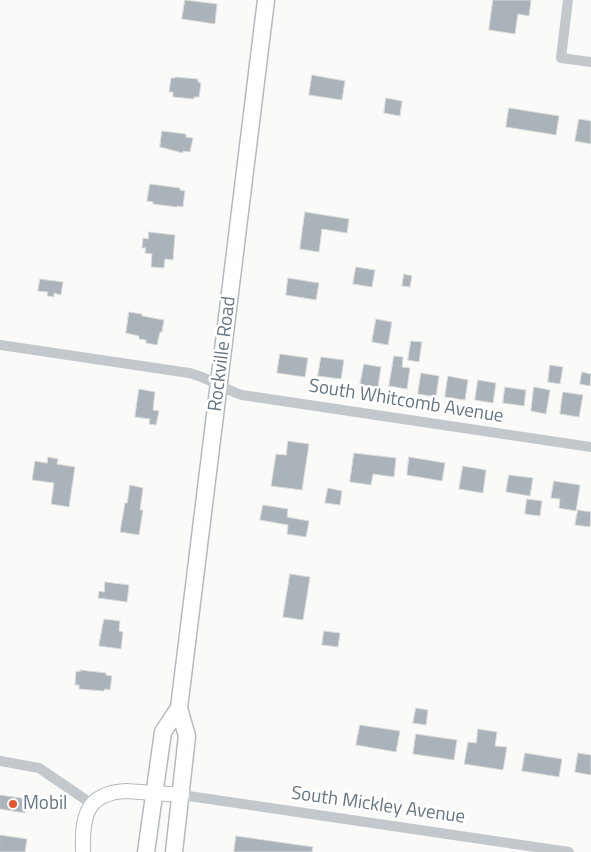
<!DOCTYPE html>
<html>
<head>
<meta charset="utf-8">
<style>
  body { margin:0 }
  canvas { display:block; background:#fafaf8 }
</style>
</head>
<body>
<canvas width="591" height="852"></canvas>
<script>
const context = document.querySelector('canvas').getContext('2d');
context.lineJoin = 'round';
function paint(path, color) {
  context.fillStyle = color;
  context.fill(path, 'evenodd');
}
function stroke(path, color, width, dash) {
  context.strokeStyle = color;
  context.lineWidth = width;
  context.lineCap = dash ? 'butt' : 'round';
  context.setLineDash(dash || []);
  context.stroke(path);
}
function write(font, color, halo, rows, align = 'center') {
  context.font = font + ' "Titillium Web",sans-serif';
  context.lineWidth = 5;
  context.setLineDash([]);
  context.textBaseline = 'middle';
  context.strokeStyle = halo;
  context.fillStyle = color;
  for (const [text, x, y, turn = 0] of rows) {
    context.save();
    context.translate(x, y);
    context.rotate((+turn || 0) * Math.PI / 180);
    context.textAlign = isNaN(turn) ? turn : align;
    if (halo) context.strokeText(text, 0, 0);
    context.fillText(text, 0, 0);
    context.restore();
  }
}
const building = new Path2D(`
  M185,0L217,4L215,24L182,19Z
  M493,0H531L529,16L518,14L515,34L489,30Z
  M312,75L345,81L342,100L309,95Z
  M175,77L198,79V82L201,83L199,97H194V99L173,97V92H169L171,78H175Z
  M386,98L402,101L400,116L384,113Z
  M509,108L559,116L556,135L506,127Z
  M579,119L591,121V144L575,141Z
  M162,131L186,134V137L193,138L190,152L183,151V153L160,147Z
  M150,184L180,188V190L185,191L183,207L177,206V207L153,204V202L147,201Z
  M305,212L349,219L347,233L322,229L319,252L300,249Z
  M149,232L175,235L173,260L165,259L164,268L151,267L152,254L145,253L146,248H142L143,238L148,239Z
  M356,267L375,270L372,287L353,284Z
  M404,274L412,276L410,287L402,286Z
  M288,278L319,283L316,300L286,295Z
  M40,279L63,282L61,295L54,293V297L47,296L48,292L38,291Z
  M129,312L142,314V316L164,320L162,332H160L157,345L146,343V340L139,339V336L126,333Z
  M376,319L392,322L388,345L372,342Z
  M411,341L422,342L419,362L408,360Z
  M280,354L308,358L305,377L277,373Z
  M394,356L403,357L402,367L410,368L407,389L389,386Z
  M321,357L344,360L341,379L318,376Z
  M364,364L381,367L378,387L360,385Z
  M550,365L563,367L560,384L548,382Z
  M582,372L591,374L590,386L580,384Z
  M421,373L439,376L436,397L418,394Z
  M448,376L468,380L465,400L445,397Z
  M478,380L496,383L493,403L475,400Z
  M505,387L526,390L524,406L503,403Z
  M534,387L550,390L546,414L531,411Z
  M139,389L155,392L153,410L159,411L156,425L149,424L150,419L135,417Z
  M563,392L583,395L579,417L560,414Z
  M288,441L309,444L302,490L271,486L276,454L286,455Z
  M354,453L396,458L394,477L373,474L371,485L350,482Z
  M48,457L58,459L57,464L75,467L69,507L51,504L54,483L32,480L35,461L47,463Z
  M409,457L445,463L442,481L407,475Z
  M463,466L486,470L483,493L459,489Z
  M509,475L533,478L530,496L506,492Z
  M554,481L580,485L576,511L559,508L560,499L551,498Z
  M130,485L143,488L140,510H143L139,535L120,532L125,503H127Z
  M328,488L342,491L340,505L325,503Z
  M527,499L542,501L540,516L525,514Z
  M263,505L288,509L287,517L309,521L306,537L287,534L288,525L260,520Z
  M578,510L591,512L590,527L575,525Z
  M290,574L310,577L303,620L283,617Z
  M105,582L129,585L127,602L98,598L99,591L104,592Z
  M104,619L120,621L119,631L123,632L121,649L99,646Z
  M324,631L340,633L338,647L322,645Z
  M80,670L106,673V675L112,676L110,690L105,689L104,691L79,689V685H75L76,671L80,672Z
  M416,708L428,710L426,725L413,723Z
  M360,725L400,731L396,752L356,745Z
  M478,729L497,732L495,746L507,747L503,770L464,764L468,742L476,743Z
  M416,734L457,740L454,760L413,754Z
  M525,753L562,759L559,777L522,771Z
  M578,753L591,755V775L575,772Z
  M0,795L27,799L25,813L0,809Z
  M0,835L27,839L25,852H0Z
  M236,836L313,847L312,852H234Z`);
const street = new Path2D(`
  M568,0L561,58L591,62
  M0,345L189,373C208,377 223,389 242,395L591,447
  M0,761L39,768L92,804
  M182,795L569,852`);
const secondary = new Path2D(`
  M83,852C82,818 85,793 126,791L182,795`);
const primary = new Path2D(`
  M146,852L163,732L179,708
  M174,852L187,736L179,708L266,0`);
const markers = [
  [13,804,5,"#e4572e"]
];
const streetNames = [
  ["Rockville Road",223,354,-83],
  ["South Whitcomb Avenue",406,402,9],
  ["South Mickley Avenue",378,806,8]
];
const poiNames = [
  ["Mobil",23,804]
];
paint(building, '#aab3b9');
stroke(building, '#dcdcda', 1);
stroke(secondary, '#b3babf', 16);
stroke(primary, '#b5babe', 19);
stroke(street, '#c3c8cc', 10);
stroke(secondary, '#fff', 14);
stroke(primary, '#fff', 16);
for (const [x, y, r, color] of markers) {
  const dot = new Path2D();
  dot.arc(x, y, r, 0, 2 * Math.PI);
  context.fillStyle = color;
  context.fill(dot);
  stroke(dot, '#fff', 2);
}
write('19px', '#657683', '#fff', streetNames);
write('19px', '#657683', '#fff', poiNames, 'left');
</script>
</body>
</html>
